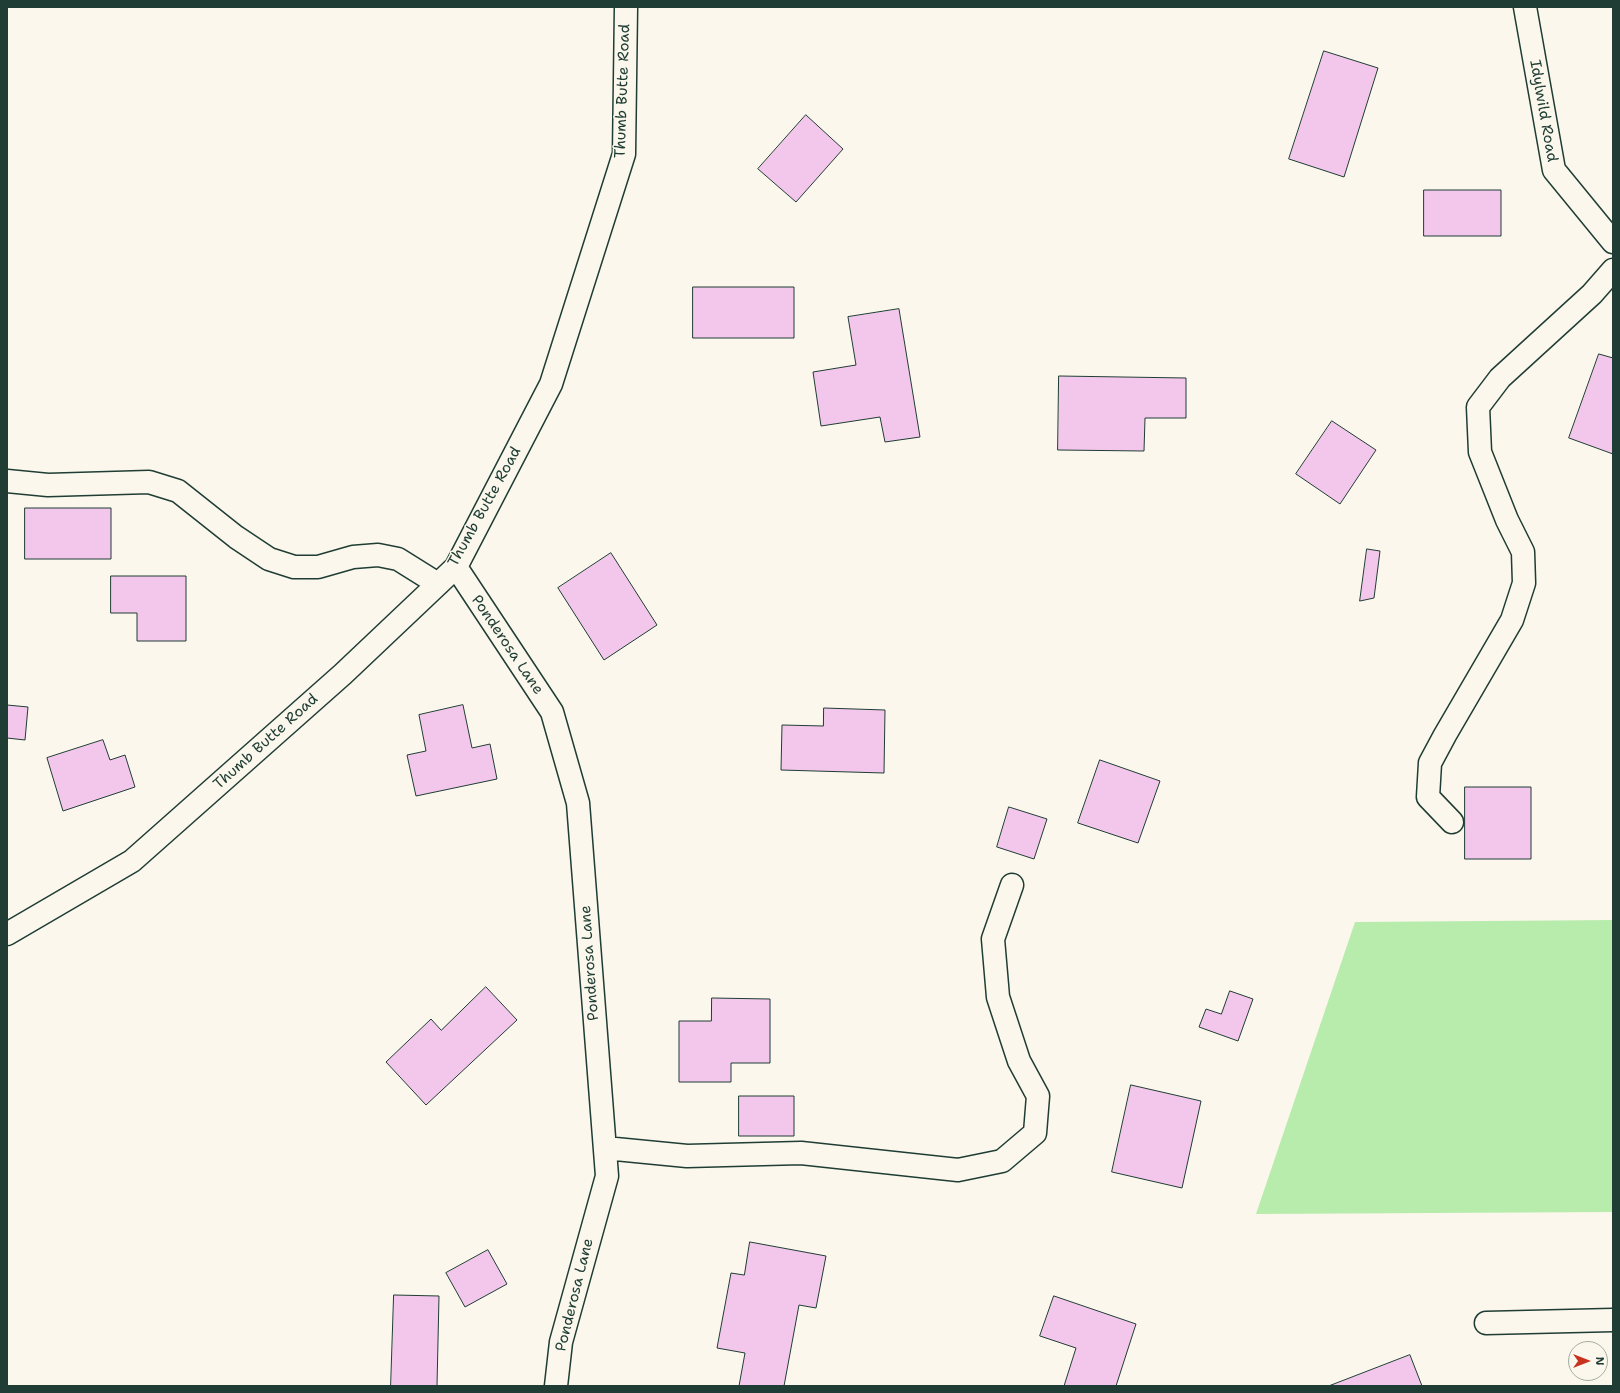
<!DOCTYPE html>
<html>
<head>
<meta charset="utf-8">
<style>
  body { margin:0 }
  #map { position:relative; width:1620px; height:1393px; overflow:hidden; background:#fbf7ec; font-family:"Shantell Sans",sans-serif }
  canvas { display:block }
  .frame { position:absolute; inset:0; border:8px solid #1f3d34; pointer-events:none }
  .north { position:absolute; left:1568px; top:1341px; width:40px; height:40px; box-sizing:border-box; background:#fbf7ec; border:1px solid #a3ada2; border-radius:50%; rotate:90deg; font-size:11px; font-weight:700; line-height:16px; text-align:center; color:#1f3d34 }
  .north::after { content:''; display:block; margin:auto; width:14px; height:18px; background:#c8321e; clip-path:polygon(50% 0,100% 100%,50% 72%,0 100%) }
</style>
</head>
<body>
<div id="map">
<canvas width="1620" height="1393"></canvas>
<div class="frame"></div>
<div class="north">N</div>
</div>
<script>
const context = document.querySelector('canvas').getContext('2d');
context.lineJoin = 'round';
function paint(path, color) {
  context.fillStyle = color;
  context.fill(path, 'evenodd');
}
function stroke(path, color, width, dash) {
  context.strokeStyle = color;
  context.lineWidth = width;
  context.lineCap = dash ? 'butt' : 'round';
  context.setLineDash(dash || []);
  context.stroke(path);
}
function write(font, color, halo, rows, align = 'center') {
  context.font = font + ' "Shantell Sans",sans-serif';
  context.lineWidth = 3;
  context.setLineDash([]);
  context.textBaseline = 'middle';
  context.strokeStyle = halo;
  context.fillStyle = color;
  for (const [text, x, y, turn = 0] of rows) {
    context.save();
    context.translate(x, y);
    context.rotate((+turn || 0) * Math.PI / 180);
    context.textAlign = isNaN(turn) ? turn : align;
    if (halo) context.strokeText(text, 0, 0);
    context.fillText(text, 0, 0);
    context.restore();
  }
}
const green = new Path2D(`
  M1613,920V1212L1256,1214L1355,922Z`);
const building = new Path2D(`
  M1324,51L1378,68L1344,177L1289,159Z
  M806,115L843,149L796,202L758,169Z
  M1424,190H1501V236H1424Z
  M693,287H794V338H693Z
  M899,309L920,437L885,442L880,417L821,426L813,372L856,365L848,317Z
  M1599,354L1613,358V454L1569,438Z
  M1059,376L1186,378V418H1145L1144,451L1058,450Z
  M1332,421L1376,450L1340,504L1296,474Z
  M25,508H111V559H25Z
  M1367,549L1380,551L1374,598L1360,601Z
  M611,553L657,625L604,660L558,588Z
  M111,576H186V641H137V613H111Z
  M7,705L28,707L25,740L7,738Z
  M463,705L472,748L490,744L497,779L416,796L407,755L426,751L419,715Z
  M824,708L885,710L884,773L781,770L782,725L823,726Z
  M103,740L110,760L125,755L135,787L63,811L47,758Z
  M1100,760L1160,781L1138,843L1078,823Z
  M1465,787H1531V859H1465Z
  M1009,807L1047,819L1034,859L997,847Z
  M486,987L517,1020L426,1105L386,1062L431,1019L441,1030Z
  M1230,991L1253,999L1238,1041L1199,1027L1206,1009L1221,1014Z
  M712,998L770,999V1063H731V1082H679V1021H711Z
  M1131,1085L1201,1101L1182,1188L1112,1172Z
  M739,1096H794V1136H739Z
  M750,1242L826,1256L816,1308L799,1305L784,1386H739L745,1353L717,1348L731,1273L744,1275Z
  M488,1250L507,1284L465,1307L446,1273Z
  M394,1295L439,1296L437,1386H391Z
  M1054,1296L1136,1324L1116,1386H1064L1076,1348L1040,1336Z
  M1410,1355L1422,1386H1329Z`);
const minor = new Path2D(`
  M1525,7L1554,170L1613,242
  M7,481L48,485L149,482L178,491L236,537L269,559L294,567H318L353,557L378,555L398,559L438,584
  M456,567L552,712L578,803L607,1176L561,1342L556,1386
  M1452,822L1428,797L1430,763L1445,735L1512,620L1524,583L1523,552L1507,520L1480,452L1478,407L1500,378L1592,294L1613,270
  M7,934L132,861L343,674L456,567L551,384L624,154L626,7
  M605,1148L687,1156L801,1153L958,1170L1002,1161L1035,1133L1038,1096L1019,1061L998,997L993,939L1012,885
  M1486,1323L1613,1320`);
const streetNames = [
  ["Thumb Butte Road",623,91,-88],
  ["Idylwild Road",1543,111,80],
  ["Thumb Butte Road",485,507,-61],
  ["Ponderosa Lane",507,645,56],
  ["Thumb Butte Road",266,742,-42],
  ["Ponderosa Lane",590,963,-94],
  ["Ponderosa Lane",575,1295,-76]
];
paint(green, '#b8ecad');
paint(building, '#f3c7ec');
stroke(building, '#1f3d34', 1);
stroke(minor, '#1f3d34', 25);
stroke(minor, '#fbf7ec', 22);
write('15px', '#1f3d34', '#fbf7ec', streetNames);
</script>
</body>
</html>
